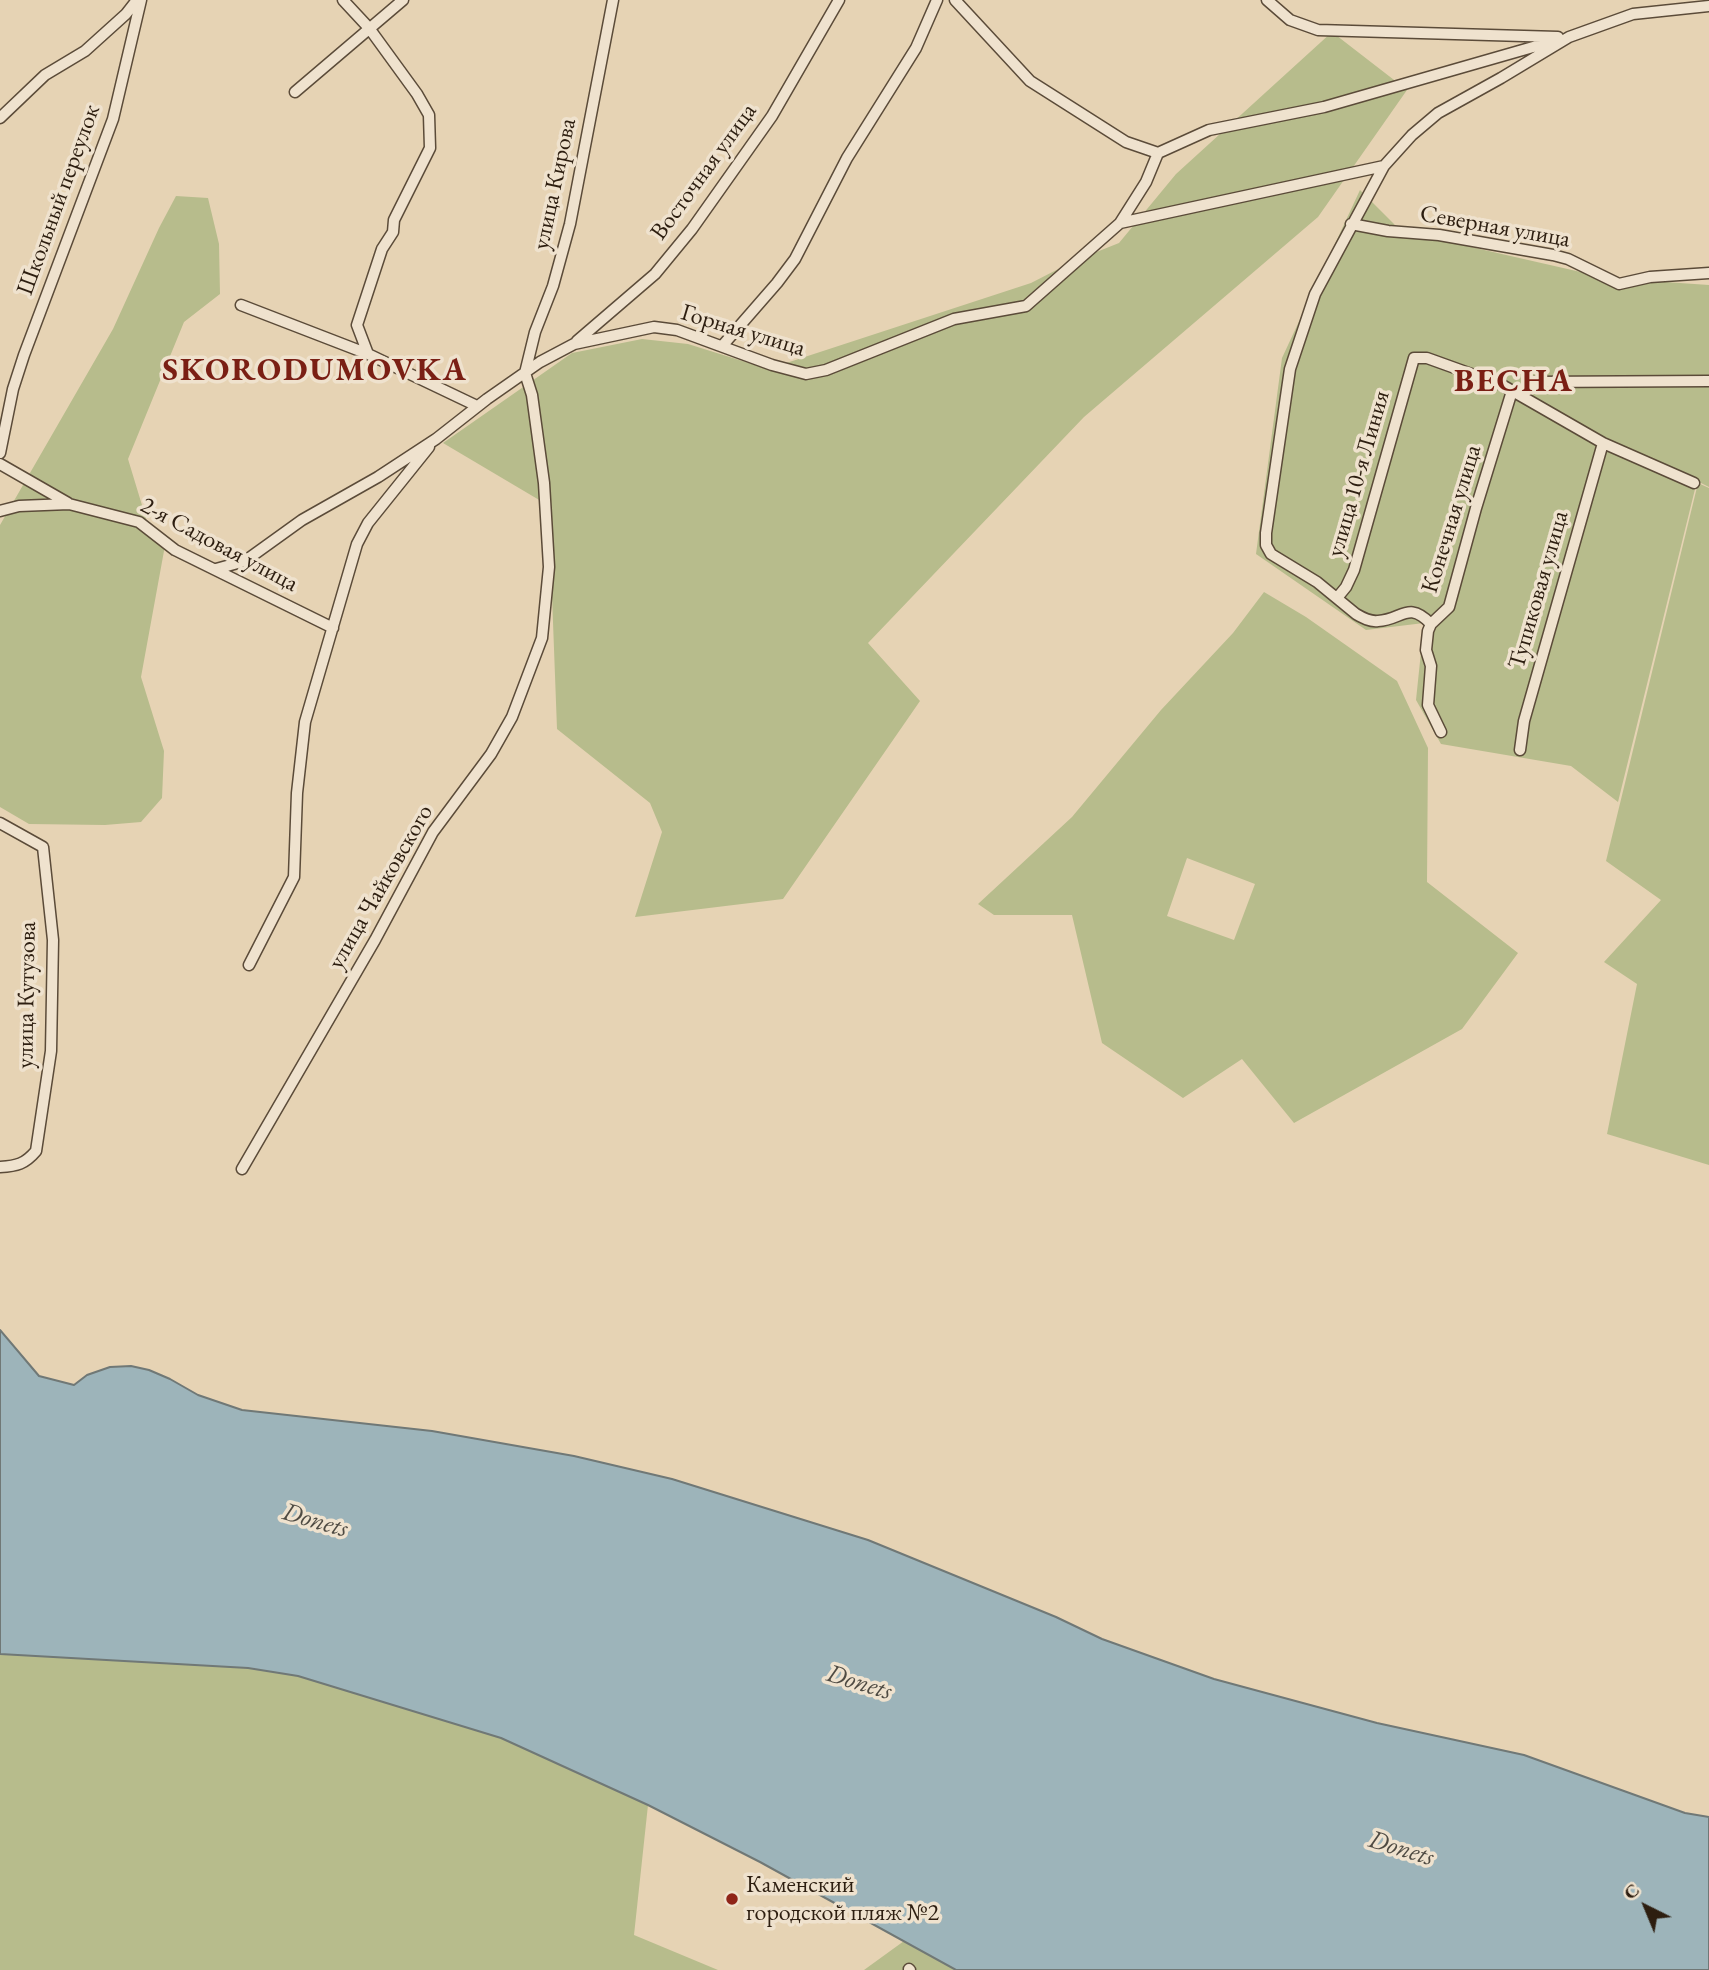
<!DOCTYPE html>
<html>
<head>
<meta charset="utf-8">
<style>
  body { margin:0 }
  #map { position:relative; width:1709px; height:1970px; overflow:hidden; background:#e6d3b4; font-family:"EB Garamond",serif }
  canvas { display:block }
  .north { position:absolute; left:1611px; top:1872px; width:70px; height:70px; -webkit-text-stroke:5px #efe2ce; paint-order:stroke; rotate:317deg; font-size:19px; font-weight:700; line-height:28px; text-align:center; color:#2d1e10 }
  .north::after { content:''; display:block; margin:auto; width:24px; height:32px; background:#2d1e10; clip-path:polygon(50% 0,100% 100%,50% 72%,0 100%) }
</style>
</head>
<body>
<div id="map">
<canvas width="1709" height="1970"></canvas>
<div class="north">С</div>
</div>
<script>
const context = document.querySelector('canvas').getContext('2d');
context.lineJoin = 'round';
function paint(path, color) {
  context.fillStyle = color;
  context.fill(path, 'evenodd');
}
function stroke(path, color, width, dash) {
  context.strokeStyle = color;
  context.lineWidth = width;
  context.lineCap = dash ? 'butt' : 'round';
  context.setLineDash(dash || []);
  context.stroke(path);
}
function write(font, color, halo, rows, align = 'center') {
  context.font = font + ' "EB Garamond",serif';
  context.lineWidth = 7;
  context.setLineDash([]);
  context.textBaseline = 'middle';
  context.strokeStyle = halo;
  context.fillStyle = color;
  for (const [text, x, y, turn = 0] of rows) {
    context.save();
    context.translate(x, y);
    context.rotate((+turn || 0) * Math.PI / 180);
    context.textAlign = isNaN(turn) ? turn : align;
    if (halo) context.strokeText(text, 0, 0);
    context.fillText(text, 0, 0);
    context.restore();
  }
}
const green = new Path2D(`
  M1332,32L1407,90L1318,217L1084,417L868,643L920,701L783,899L635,917L662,832L650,803L557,729L550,542L551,507L443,443L572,353L642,339L688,344L768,369L1031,283L1074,261L1119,243L1176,174Z
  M1360,190L1401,231L1607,278L1709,285V487L1697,481L1618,802L1571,766L1441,744L1416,700L1424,623L1366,630L1256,554L1282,358Z
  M176,196L208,198L219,244L220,294L184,322L128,459L148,525L166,540L141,677L164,751L162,798L141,822L105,825L29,824L0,807V525L113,329L159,228Z
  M1698,483L1709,488V1165L1607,1134L1637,984L1604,962L1661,900L1606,861Z
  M1264,592L1306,617L1397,681L1428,748L1427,882L1518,953L1462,1029L1294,1123L1242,1059L1183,1098L1102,1043L1072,915H994L978,904L1072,817L1161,710L1233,633ZM1187,858L1255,884L1234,940L1167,916Z
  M21,1654L248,1668L298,1676L501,1738L648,1805L634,1935L718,1970H0V1655Z
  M904,1941L956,1970H864Z`);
const water = new Path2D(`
  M0,1330L39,1376L74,1385L87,1375L110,1367L131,1366L149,1370L170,1379L198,1395L242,1410L432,1431L574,1456L672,1479L868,1540L1056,1617L1102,1639L1214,1679L1377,1723L1524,1755L1685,1813L1709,1817V1970H956L760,1862L648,1805L501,1738L298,1676L248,1668L0,1654Z`);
const minor = new Path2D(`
  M343,0L369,28L417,94L429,115L430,148L394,220L393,232L382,249L357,325L368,354
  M955,0L1030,81L1126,142L1158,153
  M1267,0L1290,20L1318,30L1558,37
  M295,92L403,0
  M0,118L45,75L85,51L126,14L137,0
  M1158,153L1209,130L1324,107L1554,41
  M1120,223L1384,166
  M1351,224L1388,231L1439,235L1553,255L1568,259L1619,284L1650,277L1709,273
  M241,305L368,354L477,406
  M577,341L655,274L692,229L772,116L839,0
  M723,345L777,283L795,259L847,158L916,48L937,0
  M1522,396L1534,382L1709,381
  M0,453L13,389L24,355L113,119L141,0
  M0,464L68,503
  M0,511L19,506L69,504L139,522L175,550L333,628
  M216,569L245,561L302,520L378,477L436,439L487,399L540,362L574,344L654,327L677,330L772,365L806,374L826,370L954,319L1026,306L1120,223L1146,182L1158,153
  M1337,598L1346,587L1354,570L1414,358H1427L1502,385L1603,443L1694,483
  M1431,624C1408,600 1402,620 1378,621C1370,622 1363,618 1356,614L1317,582L1271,554L1266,545V533L1290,369L1315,294L1384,166L1412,135L1438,113L1501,78L1569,37L1633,14L1709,6
  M1441,732L1428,705L1431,666L1426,650L1428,631L1431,624L1449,607L1476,508L1512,391
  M1520,750L1524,721L1603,443
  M0,823L43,847L53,940L51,1051L36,1151C25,1164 17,1166 0,1167
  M249,965L294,877L297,793L305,722L357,544L368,523L429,447
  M242,1169L375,940L433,832L491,754L512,717L542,638L549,567L544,483L532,395L525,373L535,332L553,286L570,224L613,0
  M909,1969L910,1970`);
const markers = [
  [732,1899,7,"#8f2418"]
];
const streetNames = [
  ["Восточная улица",704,172,-54],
  ["улица Кирова",555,184,-78],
  ["Школьный переулок",59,200,-70],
  ["Северная улица",1495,227,10],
  ["Горная улица",743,331,17],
  ["улица 10-я Линия",1359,474,-74],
  ["Конечная улица",1452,519,-73],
  ["2-я Садовая улица",219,545,28],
  ["Тупиковая улица",1539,590,-74],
  ["улица Чайковского",381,887,-60],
  ["улица Кутузова",27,995,-89]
];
const poiNames = [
  ["Каменский",746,1885],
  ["городской пляж №2",746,1913]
];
const waterNames = [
  ["Donets",315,1521,16],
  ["Donets",859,1683,17],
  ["Donets",1401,1849,17]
];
const districtNames = [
  ["SKORODUMOVKA",315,371],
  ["ВЕСНА",1514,382]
];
paint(green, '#b7bc8c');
paint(water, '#9db4ba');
stroke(water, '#707876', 2);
stroke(minor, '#5b4b39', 13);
stroke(minor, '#efe2ce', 10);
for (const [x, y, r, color] of markers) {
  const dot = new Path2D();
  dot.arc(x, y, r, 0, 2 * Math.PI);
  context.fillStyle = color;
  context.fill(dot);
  stroke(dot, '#efe2ce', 2.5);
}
write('24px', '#2d1e10', '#efe2ce', streetNames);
write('24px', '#2d1e10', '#efe2ce', poiNames, 'left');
write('italic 26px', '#4f4b43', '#efe2ce', waterNames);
context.letterSpacing = '2px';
write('bold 32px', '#7a1f14', '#efe2ce', districtNames);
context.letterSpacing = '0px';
</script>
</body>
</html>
